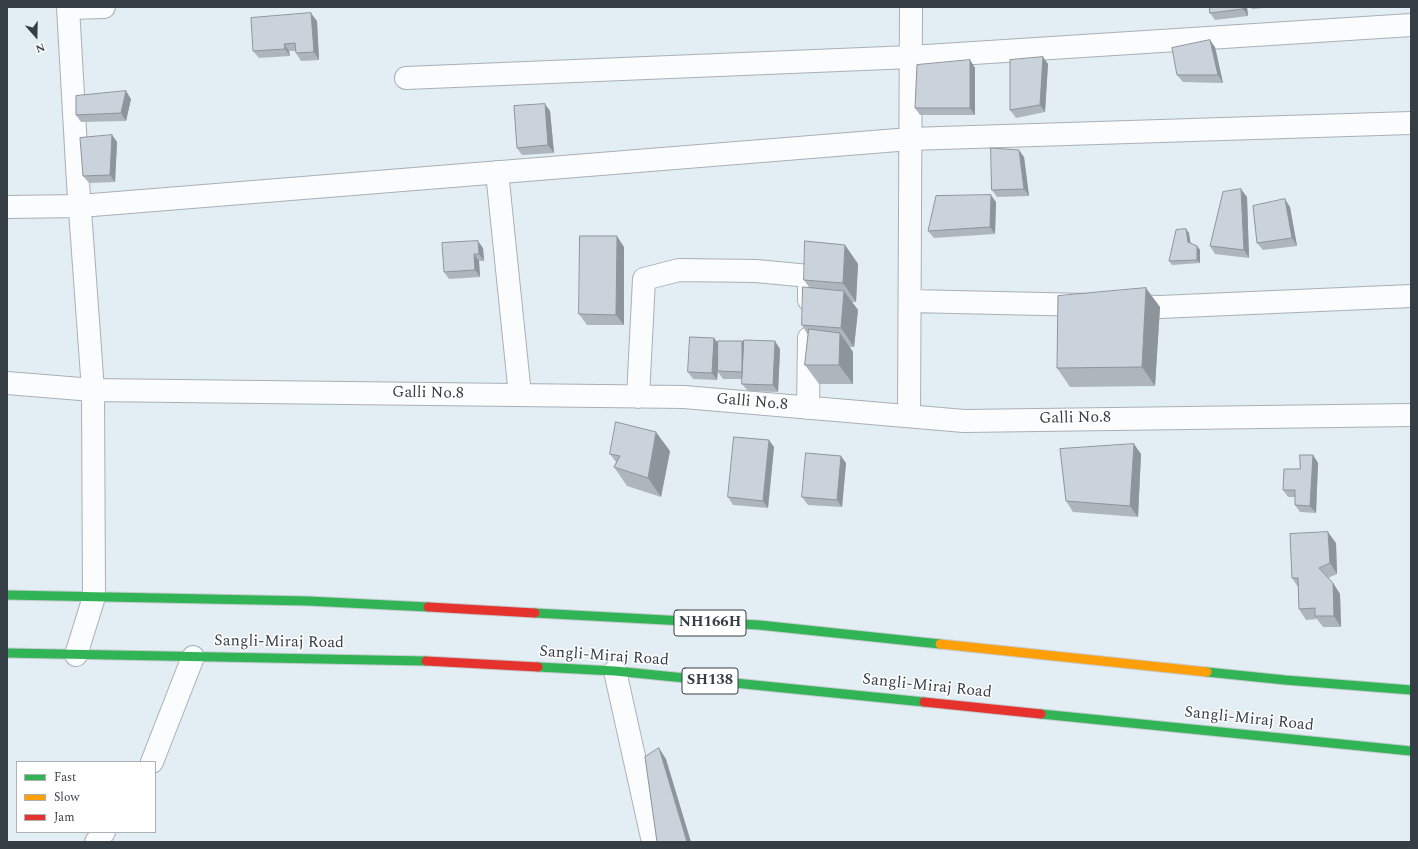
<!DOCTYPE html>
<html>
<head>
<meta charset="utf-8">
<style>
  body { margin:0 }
  #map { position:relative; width:1418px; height:849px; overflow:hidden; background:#e3edf4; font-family:Spectral,serif }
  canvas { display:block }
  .frame { position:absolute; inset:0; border:8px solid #353e45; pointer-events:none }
  .legend { position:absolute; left:16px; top:761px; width:140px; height:72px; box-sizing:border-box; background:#fff; border:1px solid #aeb2b5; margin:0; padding:5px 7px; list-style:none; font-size:12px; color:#353e45 }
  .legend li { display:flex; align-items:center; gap:8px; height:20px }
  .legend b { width:20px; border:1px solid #aeb2b5 }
  .north { position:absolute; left:16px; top:16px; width:40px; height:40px; -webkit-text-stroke:3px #fff; paint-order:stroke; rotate:160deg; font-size:11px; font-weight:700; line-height:16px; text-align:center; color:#353e45 }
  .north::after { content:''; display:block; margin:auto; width:14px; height:18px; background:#353e45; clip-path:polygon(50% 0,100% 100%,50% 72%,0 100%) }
</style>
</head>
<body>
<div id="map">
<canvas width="1418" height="849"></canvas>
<div class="frame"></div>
<ul class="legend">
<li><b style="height:5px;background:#30b455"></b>Fast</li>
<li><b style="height:5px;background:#ff9f0a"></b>Slow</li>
<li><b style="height:5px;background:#e5322d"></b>Jam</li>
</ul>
<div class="north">N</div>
</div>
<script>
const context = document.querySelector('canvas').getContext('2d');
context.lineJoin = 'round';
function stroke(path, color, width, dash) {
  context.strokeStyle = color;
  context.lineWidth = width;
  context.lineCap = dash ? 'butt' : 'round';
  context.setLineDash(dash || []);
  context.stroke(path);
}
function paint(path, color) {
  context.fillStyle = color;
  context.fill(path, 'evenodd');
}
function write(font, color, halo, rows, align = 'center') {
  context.font = font + ' Spectral,serif';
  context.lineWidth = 3;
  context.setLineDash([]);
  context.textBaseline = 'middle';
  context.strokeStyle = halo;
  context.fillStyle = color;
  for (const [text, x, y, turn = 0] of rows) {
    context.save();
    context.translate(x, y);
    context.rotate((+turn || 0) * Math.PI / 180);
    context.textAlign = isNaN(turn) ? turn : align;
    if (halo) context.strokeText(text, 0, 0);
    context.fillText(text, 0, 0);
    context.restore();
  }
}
const street = new Path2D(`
  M68,7L78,183L93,390L94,597L76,655
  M68,8L104,7
  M406,78L911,57L1411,25
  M497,172L520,395
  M7,207L80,206L910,139L1411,123
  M910,301L1087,305
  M1129,306L1160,307L1411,296
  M7,383L93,390L684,397L964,421L1411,415
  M638,397L644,279L679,270L756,271L809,276V300
  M808,408L809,338
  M909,416L911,7
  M615,671L653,842
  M152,762L193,657
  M96,842L104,832`);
const fast = new Path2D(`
  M7,595L308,601L428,607
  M535,613L759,625L940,644
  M7,653L426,661
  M538,667L615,671L924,702
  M1207,672L1285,680L1411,690
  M1041,714L1411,751`);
const slow = new Path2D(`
  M940,644L1207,672`);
const jam = new Path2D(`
  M428,607L535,613
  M426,661L538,667
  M924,702L1041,714`);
const wall = new Path2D(`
  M1247,7L1248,16L1215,20L1210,13Z
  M1251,7H1276L1252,9Z
  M317,21L319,60L301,61L296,53V51H289L290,56L259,58L253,51Z
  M1215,47L1223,83L1183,82L1177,75Z
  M1043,57L1048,64L1045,112L1016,118L1010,110Z
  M970,60L975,68V115H920L915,108Z
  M131,99L126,121L81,122L76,115Z
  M550,111L554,153L522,155L517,148Z
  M112,135L117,142L115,182L89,183L83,176Z
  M1024,157L1029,196L997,197L992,190Z
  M1247,197L1249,258L1215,254L1210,246Z
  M996,202L995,234L934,238L928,231Z
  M1290,207L1297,246L1263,250L1257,243Z
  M1189,233L1190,243L1197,246L1200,250V263L1172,265L1169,261Z
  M845,245L858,264L856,302H852L858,310L854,347H850L853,352V384H819L805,365L808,335L802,325L809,287L804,280Z
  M624,247V325H587L579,314Z
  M483,248L484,261H479L480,277L449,279L444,272Z
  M1160,307L1155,386L1070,387L1057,368Z
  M714,338L718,344H744L780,349L778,392L748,391L742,384L743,379H723L718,372L717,380L693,379L688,372Z
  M774,447L768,508L733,505L728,497Z
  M670,451L661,497L627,486L614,467L616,462L610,454Z
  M1141,454L1138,517L1073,512L1066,501Z
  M1313,455L1318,463L1316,513L1300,512L1295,505V497H1288L1283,490L1300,469Z
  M846,463L842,507L808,505L802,497Z
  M1336,543L1337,574L1328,578L1333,583L1340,594L1341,627H1323L1317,619L1306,620L1299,609L1298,587L1292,578Z`);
const shadedWall = new Path2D(`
  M1243,7H1247L1248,16L1243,9Z
  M311,13L317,21L319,60L314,52Z
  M1210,40L1215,47L1223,83L1218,75Z
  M284,44L289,51L290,56L285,49Z
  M1043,57L1048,64L1045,112L1040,105Z
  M970,60L975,68V115L970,108Z
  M126,91L131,99L126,121L121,113Z
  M545,104L550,111L554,153L548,145Z
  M112,135L117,142L115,182L110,175Z
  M1019,150L1024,157L1029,196L1024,189Z
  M1241,189L1247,197L1249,258L1244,250Z
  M991,195L996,202L995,234L990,227Z
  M1285,199L1290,207L1297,246L1292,238Z
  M1186,229L1189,233L1191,246L1188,242Z
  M617,236L624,247V325L616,315Z
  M478,241L483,248L484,261L479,254Z
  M845,245L858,264L856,302L843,283Z
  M1197,246L1200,250V263L1197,260Z
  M474,254L479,261L480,277L475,270Z
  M1146,288L1160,307L1155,386L1142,367Z
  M844,291L858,310L854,347L841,328Z
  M840,333L853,352V384L839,365Z
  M714,338L719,345L717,380L712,373Z
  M742,341L748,348L747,379L742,372Z
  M775,341L780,349L778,392L773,385Z
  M656,432L670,451L661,497L648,478Z
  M769,440L774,447L768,508L763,501Z
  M1134,444L1141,454L1138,517L1130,506Z
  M1313,455L1318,463L1316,513L1310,506Z
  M841,456L846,463L842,507L837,500Z
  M1328,532L1336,543L1337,574L1330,563Z
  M1333,583L1340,594L1341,627L1334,616Z
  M659,748L666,759L691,842H687Z`);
const building = new Path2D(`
  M1210,7H1243V9L1210,13Z
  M311,13L314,52L296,53L295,43L284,44L285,49L253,51L251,18Z
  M1210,40L1218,75H1177L1172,48Z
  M1043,57L1040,105L1010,110V60Z
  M970,60V108H915L917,65Z
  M126,91L121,113L76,115V96Z
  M545,104L548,145L517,148L514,106Z
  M112,135L110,175L83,176L80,138Z
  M991,148L1019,150L1024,189L992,190Z
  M1241,189L1244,250L1210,246L1223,192Z
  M991,195L990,227L928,231L936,196Z
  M1285,199L1292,238L1257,243L1253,206Z
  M1186,229L1188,242L1197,246V260L1169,261L1176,230Z
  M580,236H617L616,315L579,314Z
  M478,241L479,254H474L475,270L444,272L442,243Z
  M805,241L845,245L843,283L804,280Z
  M803,287L844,291L841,328L802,325Z
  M1146,288L1142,367L1057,368L1058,296Z
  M809,329L840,333L839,365H805Z
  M690,337L714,338L712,373L688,372Z
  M744,340L775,341L773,385L742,384Z
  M718,341H742V372L718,371Z
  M616,422L656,432L648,478L614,467L620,456L610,454Z
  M734,437L769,440L763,501L728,497Z
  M1134,444L1130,506L1066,501L1060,449Z
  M806,453L841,456L837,500L802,497Z
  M1300,455H1313L1310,506L1295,505V490H1283L1284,469H1300Z
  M1328,532L1330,563L1319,568L1333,583L1334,616H1315V608L1299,609L1298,578H1292L1290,534Z
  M659,748L687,842H657L645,757Z`);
const shields = [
  [710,623,72],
  [710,681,56]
];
const shieldNames = [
  ["NH166H",710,623],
  ["SH138",710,681]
];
const streetNames = [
  ["Galli No.8",428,394,1],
  ["Galli No.8",752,403,5],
  ["Galli No.8",1075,419,-1],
  ["Sangli-Miraj Road",279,643,1],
  ["Sangli-Miraj Road",604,657,4],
  ["Sangli-Miraj Road",927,687,6],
  ["Sangli-Miraj Road",1249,720,6]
];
stroke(street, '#a8b0b7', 24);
stroke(fast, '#c5cbcf', 11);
stroke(slow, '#c5cbcf', 11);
stroke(jam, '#c5cbcf', 11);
stroke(street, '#fbfcfd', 22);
stroke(fast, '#30b455', 9);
stroke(slow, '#ff9f0a', 9);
stroke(jam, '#e5322d', 9);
paint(wall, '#aeb5bd');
paint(shadedWall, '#8d949a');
paint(building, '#cad3dc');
stroke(building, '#8d949a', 1);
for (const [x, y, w] of shields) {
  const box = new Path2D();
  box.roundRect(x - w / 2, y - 13, w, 26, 3);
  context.fillStyle = '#fff';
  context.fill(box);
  stroke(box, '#353e45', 1);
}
write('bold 15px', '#353e45', null, shieldNames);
write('16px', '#353e45', '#fff', streetNames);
</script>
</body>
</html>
